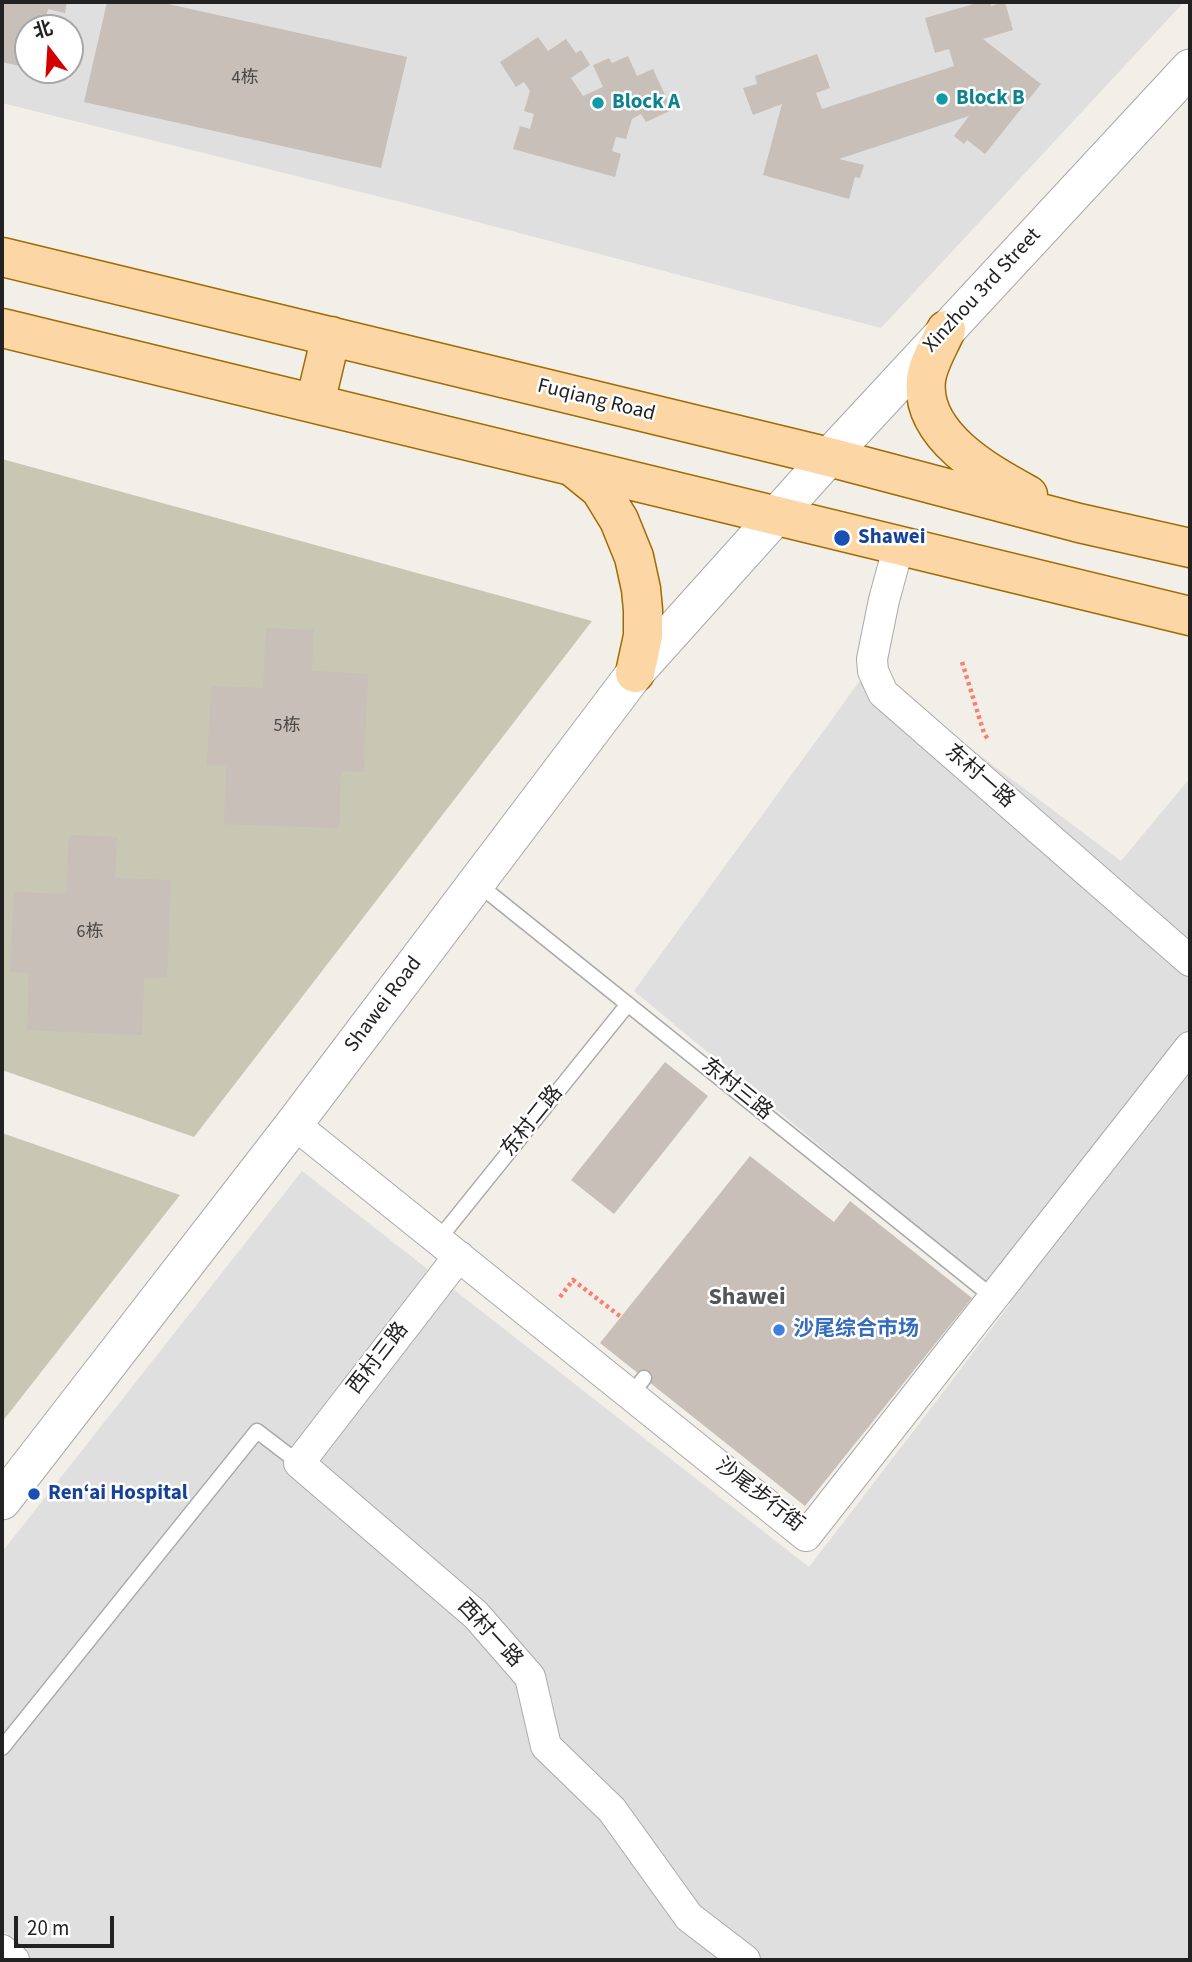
<!DOCTYPE html>
<html>
<head>
<meta charset="utf-8">
<style>
  body { margin:0 }
  #map { position:relative; width:1192px; height:1962px; overflow:hidden; background:#f2efe9; font-family:"Source Sans 3","Noto Sans SC",sans-serif }
  canvas { display:block }
  .frame { position:absolute; inset:0; border:4px solid #222; pointer-events:none }
  .north { position:absolute; left:14px; top:14px; width:70px; height:70px; box-sizing:border-box; background:#fff; border:2px solid #a7a7a7; border-radius:50%; rotate:343deg; font-size:19px; font-weight:700; line-height:28px; text-align:center; color:#222 }
  .north::after { content:''; display:block; margin:auto; width:24px; height:32px; background:#d40000; clip-path:polygon(50% 0,100% 100%,50% 72%,0 100%) }
  .scale { position:absolute; left:14px; top:1916px; width:100px; height:32px; box-sizing:border-box; border:4px solid #222; border-top:0; padding-left:9px; font-size:21px; line-height:24px; white-space:nowrap; color:#222; -webkit-text-stroke:5px #fff; paint-order:stroke }
</style>
</head>
<body>
<div id="map">
<canvas width="1192" height="1962"></canvas>
<div class="frame"></div>
<div class="north">北</div>
<div class="scale">20 m</div>
</div>
<script>
const context = document.querySelector('canvas').getContext('2d');
context.lineJoin = 'round';
function paint(path, color) {
  context.fillStyle = color;
  context.fill(path, 'evenodd');
}
function stroke(path, color, width, dash) {
  context.strokeStyle = color;
  context.lineWidth = width;
  context.lineCap = dash ? 'butt' : 'round';
  context.setLineDash(dash || []);
  context.stroke(path);
}
function write(font, color, halo, rows, align = 'center') {
  context.font = font + ' "Source Sans 3","Noto Sans SC",sans-serif';
  context.lineWidth = 5;
  context.setLineDash([]);
  context.textBaseline = 'middle';
  context.strokeStyle = halo;
  context.fillStyle = color;
  for (const [text, x, y, turn = 0] of rows) {
    context.save();
    context.translate(x, y);
    context.rotate((+turn || 0) * Math.PI / 180);
    context.textAlign = isNaN(turn) ? turn : align;
    if (halo) context.strokeText(text, 0, 0);
    context.fillText(text, 0, 0);
    context.restore();
  }
}
const residential = new Path2D(`
  M2,2H1184L881,328L409,204L2,103ZM28,28H70V70H28Z
  M867,671L1121,861L1190,778V1960H12L23,1947L2,1930V1552L302,1171L809,1567L919,1424L1010,1304L634,991Z`);
const construction = new Path2D(`
  M2,459L592,621L194,1137L2,1070Z
  M2,1133L180,1195L2,1422Z`);
const building = new Path2D(`
  M2,2H67L65,13L48,9L43,28H28V68L2,62Z
  M107,2H159L407,57L381,168L84,102Z
  M981,2H990L991,6L1005,2L1013,30L983,39L1041,84L985,154L967,140L964,144L954,136L969,116L839,159L864,165L860,178L855,177L849,199L763,175L782,104L753,115L743,88L757,84L755,76L817,54L830,88L816,93L822,109L954,66L949,49L935,53L925,18Z
  M538,37L548,51L566,39L576,53L581,50L590,65L571,78L583,96L603,87L593,65L609,58L612,63L628,56L637,76L653,69L672,110L646,122L641,114L632,119L626,139L616,137L612,151L621,154L615,177L513,149L520,126L530,129L534,114L524,111L530,91L524,82L516,87L500,62Z
  M266,628L314,630L312,671L368,674L364,772L341,771L339,828L224,824L226,766L207,765L211,686L263,688Z
  M69,835L117,837L115,878L171,880L167,978H144L142,1035L27,1030L29,973L10,972L14,892L66,894Z
  M665,1062L708,1096L614,1214L571,1180Z
  M750,1156L834,1222L850,1201L972,1298L805,1506L600,1343Z`);
const path = new Path2D(`
  M962,662L984,733L989,741
  M560,1297L573,1280L621,1317`);
const service = new Path2D(`
  M478,884L994,1298
  M438,1240L628,1004
  M631,1395L644,1378
  M2,1748L257,1431L299,1463`);
const minor = new Path2D(`
  M899,545L884,600L872,659L873,671L883,693L1190,961
  M294,1124L806,1536L1190,1047
  M459,1256L299,1463L476,1615L530,1677L546,1746L612,1810L689,1917L745,1960
  M2,1950L14,1960`);
const tertiary = new Path2D(`
  M2,1501L294,1124L635,673L829,457L1190,68`);
const primary = new Path2D(`
  M2,257L829,457L1079,523L1190,548
  M2,328L1190,616
  M946,330C939,346 928,363 926,380C920,436 988,473 1028,495
  M315,403L331,336
  M573,467L600,489L619,520L634,557L641,589L643,610V636L635,673`);
const markers = [
  [942,99,7,"#0f9aa8"],
  [598,103,7,"#0f9aa8"],
  [842,538,9,"#1a4fb4"],
  [779,1330,7,"#3f7fe0"],
  [34,1494,7,"#1a4fb4"]
];
const numberNames = [
  ["4栋",245,79],
  ["5栋",287,727],
  ["6栋",90,933]
];
const cultureNames = [
  ["Block B",956,99],
  ["Block A",612,103]
];
const streetNames = [
  ["Xinzhou 3rd Street",983,291,-47],
  ["Fuqiang Road",596,401,14],
  ["东村一路",979,777,41],
  ["Shawei Road",384,1005,-53],
  ["东村三路",736,1090,39],
  ["东村二路",533,1122,-51],
  ["西村三路",379,1359,-52],
  ["沙尾步行街",759,1496,38],
  ["西村一路",489,1634,47]
];
const transitNames = [
  ["Shawei",858,538],
  ["Ren‘ai Hospital",48,1494]
];
const shopNames = [
  ["沙尾综合市场",793,1330]
];
const quarterNames = [
  ["Shawei",747,1299]
];
paint(residential, '#e0dfdf');
paint(construction, '#c7c7b4');
paint(building, '#c7bfb8');
stroke(service, '#a9a9a9', 17);
stroke(minor, '#a9a9a9', 32);
stroke(tertiary, '#a9a9a9', 39);
stroke(primary, '#a06b00', 41);
stroke(path, '#fa8072', 4.5, [3.5, 3.5]);
stroke(service, '#fff', 14);
stroke(minor, '#fff', 30);
stroke(tertiary, '#fff', 37);
stroke(primary, '#fcd6a4', 38);
for (const [x, y, r, color] of markers) {
  const dot = new Path2D();
  dot.arc(x, y, r, 0, 2 * Math.PI);
  context.fillStyle = color;
  context.fill(dot);
  stroke(dot, '#fff', 2.5);
}
write('18px', '#4b4948', null, numberNames);
write('bold 21px', '#0d838f', '#fff', cultureNames, 'left');
write('21px', '#222', '#fff', streetNames);
write('bold 21px', '#164399', '#fff', transitNames, 'left');
write('bold 21px', '#366cbe', '#fff', shopNames, 'left');
write('bold 24px', '#555', '#fff', quarterNames);
</script>
</body>
</html>
